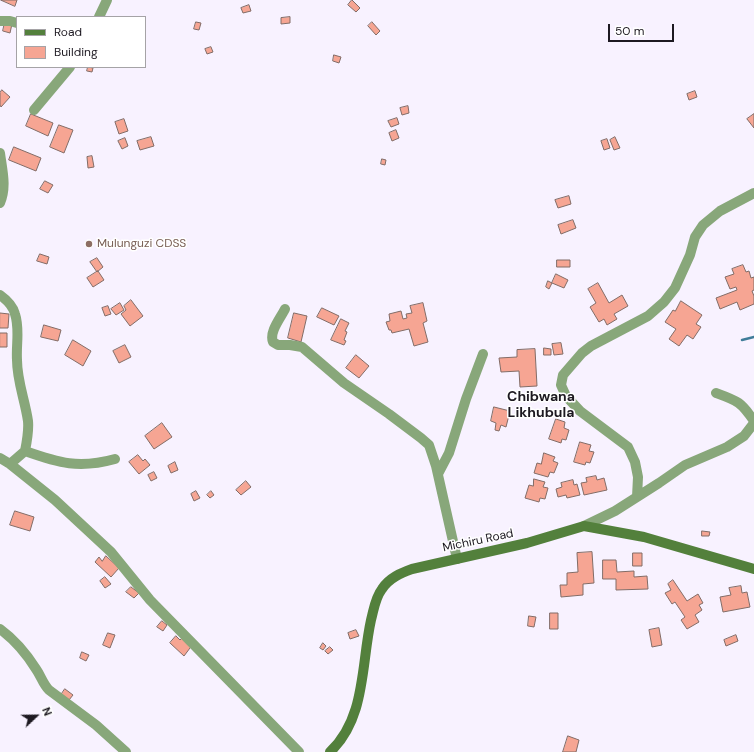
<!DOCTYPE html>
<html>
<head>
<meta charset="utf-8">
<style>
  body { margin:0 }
  #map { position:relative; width:754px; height:752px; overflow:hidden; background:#f8f2ff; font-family:"DM Sans",sans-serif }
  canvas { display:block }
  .legend { position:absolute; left:16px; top:16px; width:130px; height:52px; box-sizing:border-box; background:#fff; border:1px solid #a5a3a6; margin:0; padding:5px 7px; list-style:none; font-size:12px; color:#1d1921 }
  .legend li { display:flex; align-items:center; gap:8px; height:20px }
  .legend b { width:20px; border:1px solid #a5a3a6 }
  .north { position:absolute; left:16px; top:696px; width:40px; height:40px; -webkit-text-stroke:3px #fff; paint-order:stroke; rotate:68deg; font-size:11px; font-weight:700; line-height:16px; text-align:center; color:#1d1921 }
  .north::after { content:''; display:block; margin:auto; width:14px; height:18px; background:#1d1921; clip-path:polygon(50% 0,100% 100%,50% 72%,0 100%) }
  .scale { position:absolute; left:608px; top:24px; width:66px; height:18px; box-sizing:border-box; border:2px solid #1d1921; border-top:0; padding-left:5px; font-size:12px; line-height:14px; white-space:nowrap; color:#1d1921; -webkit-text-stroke:3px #fff; paint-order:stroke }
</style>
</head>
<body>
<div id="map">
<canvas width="754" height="752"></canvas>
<ul class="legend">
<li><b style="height:5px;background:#53803c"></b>Road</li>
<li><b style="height:11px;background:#f6a593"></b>Building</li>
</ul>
<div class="north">N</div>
<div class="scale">50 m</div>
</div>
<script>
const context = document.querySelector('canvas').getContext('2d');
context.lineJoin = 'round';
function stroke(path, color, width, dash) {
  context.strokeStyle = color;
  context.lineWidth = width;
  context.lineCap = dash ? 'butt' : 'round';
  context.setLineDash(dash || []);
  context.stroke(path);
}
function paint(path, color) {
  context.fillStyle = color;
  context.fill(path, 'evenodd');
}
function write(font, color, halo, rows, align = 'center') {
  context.font = font + ' "DM Sans",sans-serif';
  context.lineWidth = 3;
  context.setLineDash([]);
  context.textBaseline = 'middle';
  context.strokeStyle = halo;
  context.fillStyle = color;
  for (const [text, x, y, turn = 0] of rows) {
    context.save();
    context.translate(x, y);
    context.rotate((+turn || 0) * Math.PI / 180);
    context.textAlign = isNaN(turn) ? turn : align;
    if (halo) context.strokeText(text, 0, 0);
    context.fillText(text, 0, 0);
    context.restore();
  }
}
const stream = new Path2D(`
  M742,340L754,337`);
const building = new Path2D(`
  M1,0H17L15,6Z
  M352,0L360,8L356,12L348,5Z
  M249,5L251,11L243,13L241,8Z
  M290,17V23L281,24V18Z
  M5,22L12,24L10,33L3,31Z
  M196,22L201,23L199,30L194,29Z
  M372,22L380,31L376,35L368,26Z
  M211,47L213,52L207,54L205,49Z
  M334,55L341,57L339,63L333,61Z
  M88,67L93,68L92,72L87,71Z
  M2,90L10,97L1,107L0,105V93Z
  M695,91L697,97L689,100L687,94Z
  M408,106L409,113L402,115L400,108Z
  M31,114L53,123L48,136L26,126Z
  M754,114V128L747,119Z
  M397,118L399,124L391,127L388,121Z
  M124,119L128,131L119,134L115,122Z
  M59,125L73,130L64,153L50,147Z
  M396,130L399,138L392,141L389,133Z
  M151,137L154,146L140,150L137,141Z
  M615,137L620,148L614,150L610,140Z
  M125,138L128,146L122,149L118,141Z
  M607,139L610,148L604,150L601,141Z
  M14,147L41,158L36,171L9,160Z
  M92,156L94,167L88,168L87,157Z
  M382,159L386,160L385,165L381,164Z
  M45,181L53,185L48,193L40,189Z
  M569,196L571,204L558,208L555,200Z
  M573,220L576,228L561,234L558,225Z
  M40,254L49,257L47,264L37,261Z
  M97,258L103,267L97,272L90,262Z
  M557,260H570V267H557Z
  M743,265L746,272L749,271L751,278L754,277V290L752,291L754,296V304L740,310L737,302L720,309L716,298L737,290L736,287L730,289L725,277L734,274L732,269Z
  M98,271L104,280L93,287L87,278Z
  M556,274L568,280L564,288L552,283Z
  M548,281L552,283L549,289L546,287Z
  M598,283L609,303L622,295L628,306L614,314L617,319L607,325L604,319L599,322L590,307L596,303L588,289Z
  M131,300L143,316L130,326L121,314L126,310L124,306Z
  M681,301L702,315L696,324L701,327L693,339L687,335L679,346L669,339L676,329L665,322L673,310L675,311Z
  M120,303L124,310L116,315L111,309Z
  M423,303L427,321L423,323L428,342L414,346L409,329L392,333L391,330H389L386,322L390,321L389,314L401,311L403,319L407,318L406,314L412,313L410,306Z
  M108,306L111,314L105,316L102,308Z
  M322,308L339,316L334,325L317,317Z
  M0,313L9,314L8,328H0Z
  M294,313L307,316L301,342L288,338Z
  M341,319L349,323L345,331L347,332L344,340L346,341L344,345L331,340Z
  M44,325L61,330L58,341L41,337Z
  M0,333H7V347H0Z
  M73,340L91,351L83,366L65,355Z
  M561,343L563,354L554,355L552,344Z
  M125,345L131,357L119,363L113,351Z
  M544,348L551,349V355H544Z
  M535,349L537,386L520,387L519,371L501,372L499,358L517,357V350Z
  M356,355L369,366L359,378L346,368Z
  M494,407L510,411L506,427L501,425L499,431L495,430L496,423L491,421Z
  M556,419L565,422L564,428L569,430L566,440L562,439L561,443L549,439Z
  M162,423L172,437L154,449L145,436Z
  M580,442L591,445L589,451L594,452L590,463L586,462L585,465L574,462Z
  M544,453L555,457L553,461L558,463L554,473L550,472L548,477L534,473L537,463L541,464Z
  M138,455L143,461L145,459L150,465L139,474L129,462Z
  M175,462L178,470L171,473L168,466Z
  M154,472L157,478L151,481L148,475Z
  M596,476L597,480L604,478L607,490L584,495L581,483L587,482L586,478Z
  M534,479L545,482L543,487L548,488L545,499L540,498L539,502L525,498L529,485L533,486Z
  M573,480L574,485L577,484L580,495L567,498L566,495L558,497L556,489L562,487L561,483Z
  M246,481L251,487L241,495L236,490Z
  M196,491L200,498L194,501L191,494Z
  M211,491L214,495L210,498L207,495Z
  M15,511L34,517L30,531L10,525Z
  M702,531L710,532L709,536H702Z
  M592,552L594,583L583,584V595L561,597L560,585H567V573L578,572L577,553Z
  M633,553H642V566H633Z
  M106,556L119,568L111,577L95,562L99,557L102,561Z
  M603,560H616L617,572L634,571V577L647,576L648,589L616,590V579H603Z
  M105,577L111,584L105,588L100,581Z
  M673,580L687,601L698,594L703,603L699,605L702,610L695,615L699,622L687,629L681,620L685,617L675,602L672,604L665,593L671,590L668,584Z
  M741,586L742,593L747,592L750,607L723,612L720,597L731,595L729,588Z
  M131,587L139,593L134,598L126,592Z
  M550,613H558V629H550Z
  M529,616L536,617L534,627L528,626Z
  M162,621L167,625L163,631L157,627Z
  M659,628L662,645L652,647L649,630Z
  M356,630L359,636L350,639L348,633Z
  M108,633L115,635L110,648L103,645Z
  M736,635L738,641L726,646L724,640Z
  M176,636L180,640L184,636L193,644L184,656L170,643Z
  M323,643L326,646L323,650L320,648Z
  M330,647L333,650L328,654L325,651Z
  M82,652L89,655L86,661L80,658Z
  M65,689L73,695L69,700L61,695Z
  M568,736L579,740L576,752H563Z`);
const street = new Path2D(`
  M99,17L107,0
  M0,21H10L17,23
  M34,110L70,67
  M0,153C2,169 7,187 0,203
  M0,295C7,300 13,306 15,314C20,329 16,344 17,360C17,381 25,400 28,421C29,431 27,441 25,451
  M285,309C280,319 269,332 273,342L278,345H290L302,347L344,383L389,414L421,438L429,445L436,466L457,559
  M716,393C738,401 741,402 754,421
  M0,458L10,464L55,500L111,552L150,600L299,752
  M10,464L25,451C59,463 79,469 115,459
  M438,474L449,453L466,399L483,354
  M637,497L659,483L685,465L727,447L744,436L754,423
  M584,526L615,511L637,497L638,477L635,462L628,447L580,411L566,396L561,385L563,375L582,353L591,346L648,316L664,302L675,288L690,255L695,237L703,225L720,211L754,193
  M0,629C15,640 26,653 36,669C41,676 43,684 49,690L96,725L126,752`);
const secondary = new Path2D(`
  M330,752C366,718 361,665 371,620C374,609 375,598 382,589C389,578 401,573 412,569L527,543L584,526L644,537L754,569`);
const markers = [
  [89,244,4,"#8d6e63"]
];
const educationNames = [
  ["Mulunguzi CDSS",97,244]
];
const streetNames = [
  ["Michiru Road",478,541,-12]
];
const quarterNames = [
  ["Chibwana",541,397],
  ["Likhubula",541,413]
];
stroke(stream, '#3f7c99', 2.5);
paint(building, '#f6a593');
stroke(building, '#826c67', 1);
stroke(street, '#88a77a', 10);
stroke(secondary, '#53803c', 10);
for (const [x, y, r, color] of markers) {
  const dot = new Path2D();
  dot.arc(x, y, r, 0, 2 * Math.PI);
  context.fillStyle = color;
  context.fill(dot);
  stroke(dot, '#fff', 1.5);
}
write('12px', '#785e54', '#fff', educationNames, 'left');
write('12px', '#1d1921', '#fff', streetNames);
write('bold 14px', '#1d1921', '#fff', quarterNames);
</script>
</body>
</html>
